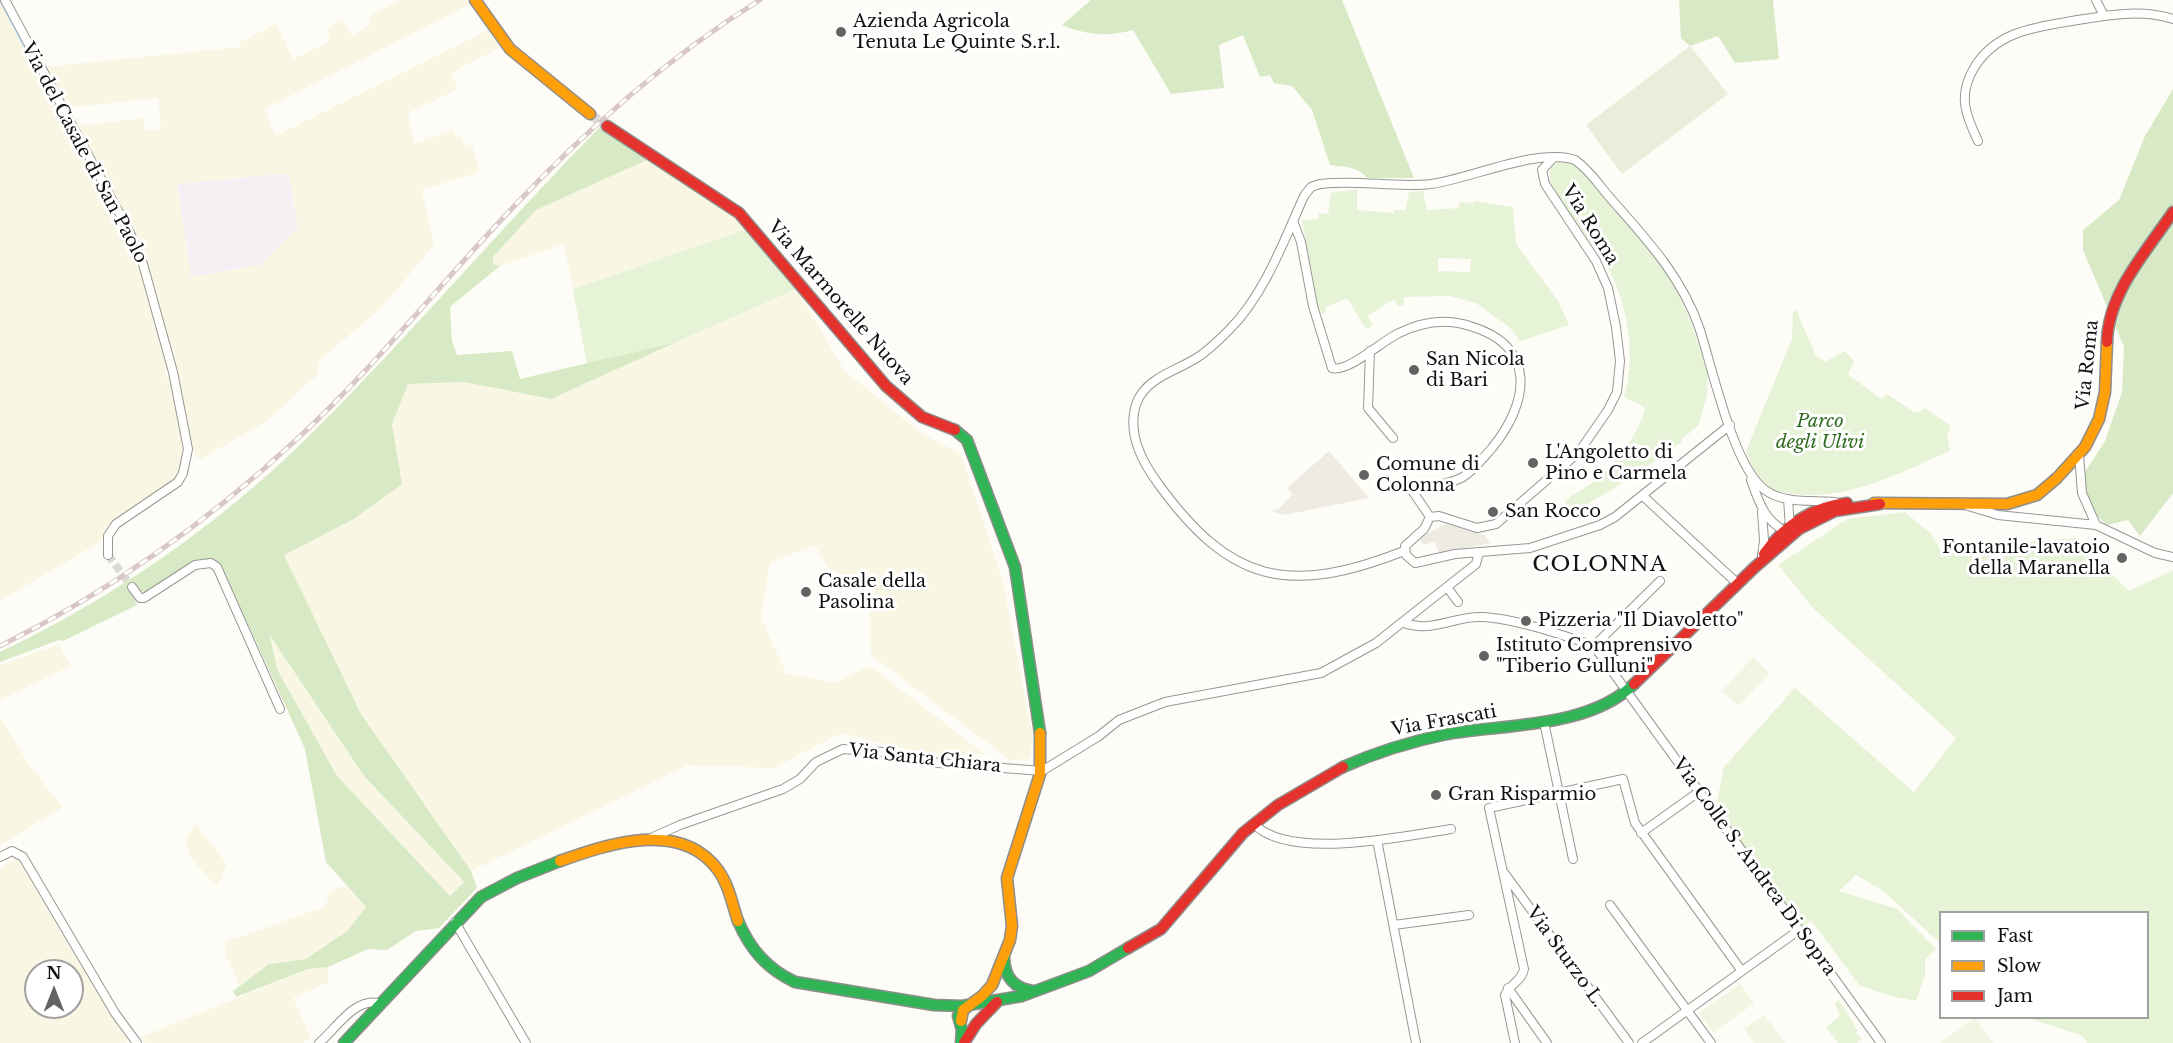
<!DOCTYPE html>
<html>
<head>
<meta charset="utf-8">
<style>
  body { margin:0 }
  #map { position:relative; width:2173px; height:1043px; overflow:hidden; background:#fdfcf7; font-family:"Libre Baskerville",serif }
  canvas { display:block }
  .legend { position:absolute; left:1939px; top:911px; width:210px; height:108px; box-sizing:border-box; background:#fff; border:2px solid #a0a0a0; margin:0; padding:8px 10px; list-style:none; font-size:18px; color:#111 }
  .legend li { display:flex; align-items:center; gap:12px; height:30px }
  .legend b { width:30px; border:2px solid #a0a0a0 }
  .north { position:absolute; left:24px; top:959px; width:60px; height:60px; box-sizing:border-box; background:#fff; border:2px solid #a0a0a0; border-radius:50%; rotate:0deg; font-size:16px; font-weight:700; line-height:24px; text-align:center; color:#111 }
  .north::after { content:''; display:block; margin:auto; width:21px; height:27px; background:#646362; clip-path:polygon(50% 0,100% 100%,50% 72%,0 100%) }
</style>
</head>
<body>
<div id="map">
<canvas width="2173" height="1043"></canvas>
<ul class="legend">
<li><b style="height:8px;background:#30b455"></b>Fast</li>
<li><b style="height:8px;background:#ff9f0a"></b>Slow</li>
<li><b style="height:8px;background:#e5322d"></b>Jam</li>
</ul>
<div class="north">N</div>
</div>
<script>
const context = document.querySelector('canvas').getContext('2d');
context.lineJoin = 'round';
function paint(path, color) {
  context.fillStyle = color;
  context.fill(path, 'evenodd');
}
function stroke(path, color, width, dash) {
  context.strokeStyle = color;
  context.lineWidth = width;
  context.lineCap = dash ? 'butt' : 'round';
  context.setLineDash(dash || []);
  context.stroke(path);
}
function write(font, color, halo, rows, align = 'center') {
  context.font = font + ' "Libre Baskerville",serif';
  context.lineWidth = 6;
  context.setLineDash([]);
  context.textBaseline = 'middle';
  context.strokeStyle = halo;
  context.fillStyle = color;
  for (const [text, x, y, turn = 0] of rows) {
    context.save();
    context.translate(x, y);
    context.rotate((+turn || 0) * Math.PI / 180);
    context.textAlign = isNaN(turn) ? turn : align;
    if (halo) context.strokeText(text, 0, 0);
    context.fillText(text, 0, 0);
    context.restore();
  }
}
const industrial = new Path2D(`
  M289,173L298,228L261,265L191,277L177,184Z`);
const farmland = new Path2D(`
  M0,0L128,234L141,264L168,366L165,372L167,379L172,380L185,452L179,478L133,506L108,526L100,542L0,601Z
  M401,0H467L470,4L265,109L275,136L488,30L499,48L451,73L458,89L408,113L414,144L453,130L456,137L461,136L465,144L473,147L479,172L422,190L434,245L381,308L320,360L316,376L267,421L201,459L196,457L186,422L156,297L86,146V140H83L75,126L144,118L145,131L161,129L158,98L65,108L44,67L240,47L239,43L276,23L293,59L330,41L327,28L342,19L352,36L370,25V16ZM289,173L298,228L261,265L191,277L177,184Z
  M647,160L723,208L747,229L573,289L564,244L500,266L493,264V257L536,210Z
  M797,289L844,370L922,434L961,454L1003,582L1033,738L1029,759L1010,760L871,655L870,615L865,585L828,568L815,545L770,563L761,618L786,673L834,683L870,666L986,755L923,753L841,733L774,768L688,765L471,871L361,714L284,555L354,519L401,484L392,424L408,384L464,382L551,399Z
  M268,631L364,776L464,883L450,896L337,776L278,671Z
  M59,644L71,666L0,700V665Z
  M0,717L29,765L63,807L0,845Z
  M195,824L227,864L217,886L191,859L185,839Z
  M17,857L71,950L132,1039L126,1043H0V869ZM36,971H72V1007H36Z
  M345,886L366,907L347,931L306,959L269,964L240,986L225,953V942L324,907L329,897V892Z
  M328,967L329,982L293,998L311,1038L303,1043H145L141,1037L308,969Z`);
const green = new Path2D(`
  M1558,162L1571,163L1584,174L1653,253L1676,287L1693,328L1708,375L1707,394L1699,425L1681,440L1682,442L1633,476L1629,473C1616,493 1592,497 1574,515L1565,502C1573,492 1586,489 1596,480C1616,463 1637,436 1645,410L1643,406L1624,397C1636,358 1628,307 1610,272C1593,240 1567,215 1550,184V169Z
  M1357,189V210L1393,213L1394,210H1406L1409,192L1423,191L1427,210L1459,208V202L1474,203L1475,201L1513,207L1516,244L1558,301L1569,325L1520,341L1510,328L1476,303L1449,296L1404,297V305L1398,307L1394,299L1368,316L1373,326L1366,329L1347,298L1325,308L1326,312L1322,314L1317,304L1302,220L1318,219V213L1328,214L1331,193ZM1438,258L1471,259L1470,272L1438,271Z
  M747,229L797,289L677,342L587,365L573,289Z
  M1796,310L1816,356L1825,362L1845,351L1854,361L1848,374L1878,397L1882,399L1887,394L1914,412H1919L1925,408L1951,426L1947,435L1950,451C1899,473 1846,503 1788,493C1780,492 1769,490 1762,484C1755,477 1750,460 1746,451L1792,339L1793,312Z
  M1905,512L1931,534L1943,554L1988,545L2075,538L2129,591L2173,570V1043H2087L2083,1036L2028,1018H2148V912H1940V943L1883,891L1856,875L1839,891L1897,909L1936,949L1925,959V975L1916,1001L1890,996L1859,985L1811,920L1799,930L1715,813L1724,767L1795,688L1914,792L1956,738L1814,609L1778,565L1847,519Z
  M1839,1000L1858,1031L1856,1033L1862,1038L1856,1043H1838L1826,1027L1840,1016L1835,1003Z`);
const forest = new Path2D(`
  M1091,0H1342L1414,178H1367C1357,166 1345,167 1330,165L1312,110L1292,86L1274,83L1270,75L1260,77L1243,35L1219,45L1224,88L1171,94L1133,30C1109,37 1085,35 1062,25Z
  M1679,0H1773L1779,59L1735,63L1718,36L1690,46L1681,38Z
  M2173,89V493L2140,536L2128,520L2107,525L2089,509L2083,483L2085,472L2105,441L2122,392L2124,347L2083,250V230L2119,200L2145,136Z
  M601,126L647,160L536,210L493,257V264L500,266L450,307L452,341L457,355L512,351L520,379L677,342L551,399L464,382L408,384L392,424L402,484L354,519L284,555L361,714L471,871L477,888L439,928L416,931L387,950L368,949L328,967L308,969L236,997L233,991L269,964L306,959L347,931L366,907L326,862L305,749L250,628L216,561C191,555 167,579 148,593L140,591L134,584L129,588L137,605L63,641L59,640L0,662V652C112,599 220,524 308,437C409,337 501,227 601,126ZM269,634L364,776L464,882L450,896L337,776L278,671Z`);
const cemetery = new Path2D(`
  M1690,46L1728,94L1622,174L1586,125Z`);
const pitch = new Path2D(`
  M1753,657L1770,673L1739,706L1722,691Z
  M1740,984L1754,1003L1713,1033L1699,1013Z
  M1764,1015L1785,1043H1754L1744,1029Z
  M1974,1018L1993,1043H1940Z`);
const plaza = new Path2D(`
  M1329,451L1369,498L1284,515L1270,511L1279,509L1293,494L1287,488Z
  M1446,524L1485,535L1490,543L1439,554L1435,542L1423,545L1420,537Z`);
const stream = new Path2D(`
  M0,0L55,104`);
const streetTunnel = new Path2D(`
  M108,555L132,587`);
const secondaryTunnel = new Path2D(`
  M590,114L607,126`);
const street = new Path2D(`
  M5,0L130,233L143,264L173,372L188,449L183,473L178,482L116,524L108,536V555
  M2096,0L2104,16
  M1978,141C1965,114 1958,95 1974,68C1997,30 2037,27 2078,20C2110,15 2141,9 2173,19
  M1293,221L1301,242L1313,306L1332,368C1348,373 1383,340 1399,333C1421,322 1446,318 1470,326C1538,346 1529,403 1492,448C1483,458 1474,470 1463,477C1446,486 1428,486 1409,486
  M1370,351L1368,408L1393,438
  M2079,454L2082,493L2096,525L2155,553L2173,557
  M1751,480C1759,502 1764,521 1787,532
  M1409,486L1430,517
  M1643,496L1738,584
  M1788,499L1790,528
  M1968,506L1998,515L2096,525
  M1430,517L1439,516L1477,528L1496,524L1579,452L1608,410L1617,392L1620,361L1616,327L1608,288L1596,261L1545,184L1542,170L1553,158
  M1430,517L1424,529L1405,546L1406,555L1415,563L1455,554L1530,548L1600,525L1615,517L1730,425
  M1404,551C1289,596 1230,584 1157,482C1141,460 1126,431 1137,402C1147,377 1177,371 1198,357C1209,350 1219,340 1229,330C1264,295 1284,241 1304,196L1311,187L1320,184C1357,179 1394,188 1431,184C1469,179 1540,147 1575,160C1590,170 1600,187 1612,200C1647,240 1681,276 1699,327C1712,366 1733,467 1765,490C1784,504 1813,500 1835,502
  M1762,556L1764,540L1762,512
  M132,587L140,598H144L195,565L211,563L217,567L280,709
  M1447,587L1458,602
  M1404,623C1431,633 1455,616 1481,617C1514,618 1563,635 1594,646L1881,1043
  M1594,646L1660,581
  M1544,722L1573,859
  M1254,824C1289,861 1405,836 1451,829
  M1641,833L1700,791
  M651,838L680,825L783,789L800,779L816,762L843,749L883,752L938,763L1042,771L1099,736L1119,720L1165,702L1321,673L1376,643L1476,564L1479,552
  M1377,840L1416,1043
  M0,857L12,851L23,857L115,1013L137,1043
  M1505,874L1629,1043
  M1610,905L1711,1043
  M455,922L526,1043
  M1394,925L1469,915
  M1508,988L1547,1043
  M319,1043C336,1029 356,995 381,1004
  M1515,1043L1505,995C1510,984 1522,981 1524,969L1489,808L1623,779L1635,823L1741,970
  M1642,1043L1799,930`);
const fast = new Path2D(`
  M955,430L967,440L1015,567L1040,733
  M1343,767C1379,751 1408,742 1447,734C1506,724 1589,728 1634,684
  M738,921C750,949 767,969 795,982L934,1005L962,1006L1022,996L1089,971L1128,948
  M1004,958C1005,977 1013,988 1033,991
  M958,1016L962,1030L961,1043
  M344,1043L481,897L517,878L560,861`);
const slow = new Path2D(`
  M475,0L510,49L590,114
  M1874,503L2007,504L2037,495L2057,478L2085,447L2099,419L2105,392L2107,342
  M560,861C608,844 681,819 718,870C729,885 732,904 738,921
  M961,1021L963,1010L982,996L992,985L1010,940L1012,926L1007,878L1040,774V733`);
const jam = new Path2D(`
  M607,126L739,213L886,386L922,417L955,430
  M2107,342C2108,293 2146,252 2173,212
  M1764,554C1785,525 1811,507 1847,503
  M1634,684L1755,567L1799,529L1835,511L1880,504
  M1128,948L1161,929L1243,833L1278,805L1343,767
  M964,1043L976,1024L997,1002`);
const rail = new Path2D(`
  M0,646C107,593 209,521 297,439C371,371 434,291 503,218C579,136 665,59 760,0`);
const markers = [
  [841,32,6,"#646362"],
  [1414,370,6,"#646362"],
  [1533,463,6,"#646362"],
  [1364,475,6,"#646362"],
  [1493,512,6,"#646362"],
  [2122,558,6,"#646362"],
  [806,592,6,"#646362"],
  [1526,621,6,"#646362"],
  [1484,656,6,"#646362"],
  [1436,795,6,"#646362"]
];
const poiNames = [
  ["Azienda Agricola",853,22],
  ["Tenuta Le Quinte S.r.l.",853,43],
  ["San Nicola",1426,360],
  ["di Bari",1426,381],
  ["L'Angoletto di",1545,453],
  ["Pino e Carmela",1545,474],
  ["Comune di",1376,465],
  ["Colonna",1376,486],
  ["San Rocco",1505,512],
  ["Fontanile-lavatoio",2110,548,"right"],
  ["della Maranella",2110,569,"right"],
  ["Casale della",818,582],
  ["Pasolina",818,603],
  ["Pizzeria \"Il Diavoletto\"",1538,621],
  ["Istituto Comprensivo",1496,646],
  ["\"Tiberio Gulluni\"",1496,667],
  ["Gran Risparmio",1448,795]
];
const streetNames = [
  ["Via del Casale di San Paolo",84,153,62],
  ["Via Roma",1590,225,58],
  ["Via Marmorelle Nuova",840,303,49],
  ["Via Roma",2088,365,-84],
  ["Via Frascati",1444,721,-10],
  ["Via Santa Chiara",925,759,6],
  ["Via Colle S. Andrea Di Sopra",1754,867,54],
  ["Via Sturzo L.",1565,957,54]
];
const parkNames = [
  ["Parco",1820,422],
  ["degli Ulivi",1820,443]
];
const quarterNames = [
  ["COLONNA",1600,565]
];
paint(industrial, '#f5f0f3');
paint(farmland, '#f9f7e4');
paint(green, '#e7f3d7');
paint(forest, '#d8eac5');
paint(cemetery, '#e9eedb');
paint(pitch, '#f0f6e1');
paint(plaza, '#edebe2');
stroke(stream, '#cde8f7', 3);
stroke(streetTunnel, '#dad9d4', 8, [8, 4]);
stroke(secondaryTunnel, '#dad9d4', 10, [10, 5]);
stroke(street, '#979795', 10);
stroke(fast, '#8e8d8b', 13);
stroke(slow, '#8e8d8b', 13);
stroke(jam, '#8e8d8b', 13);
stroke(street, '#fffffe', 8);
stroke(fast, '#30b455', 10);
stroke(slow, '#ff9f0a', 10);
stroke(jam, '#e5322d', 10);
stroke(rail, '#d9c6c7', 5);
stroke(rail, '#fff', 3, [9]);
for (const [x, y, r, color] of markers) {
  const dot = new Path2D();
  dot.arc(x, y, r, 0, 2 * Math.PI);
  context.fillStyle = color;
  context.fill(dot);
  stroke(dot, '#fff', 2);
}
write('18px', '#111', '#fff', poiNames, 'left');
write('18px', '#111', '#fff', streetNames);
write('italic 18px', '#2f6b1f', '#fff', parkNames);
context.letterSpacing = '1.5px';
write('21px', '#111', '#fff', quarterNames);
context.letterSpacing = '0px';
</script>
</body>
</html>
